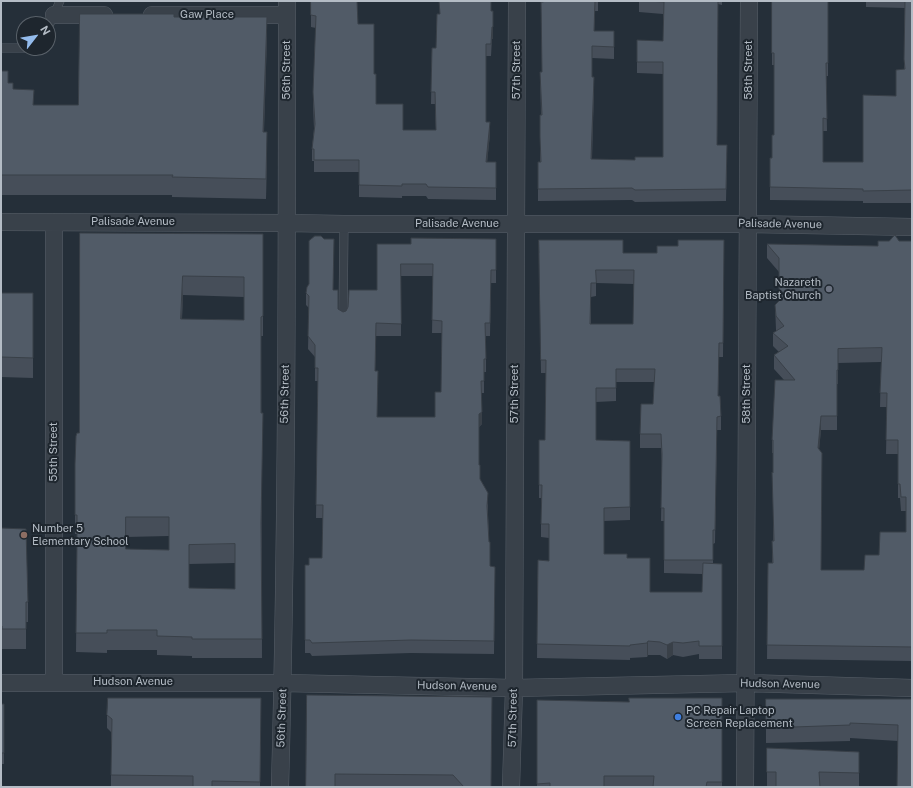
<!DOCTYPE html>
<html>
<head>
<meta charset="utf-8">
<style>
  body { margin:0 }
  #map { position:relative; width:913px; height:788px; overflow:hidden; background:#252f39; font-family:"Public Sans",sans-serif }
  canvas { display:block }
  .frame { position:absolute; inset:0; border:2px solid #b4bcc5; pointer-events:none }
  .north { position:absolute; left:16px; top:16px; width:40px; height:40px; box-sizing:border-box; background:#1e262e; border:1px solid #5a626a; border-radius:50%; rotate:59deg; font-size:11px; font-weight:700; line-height:16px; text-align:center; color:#b4bcc5 }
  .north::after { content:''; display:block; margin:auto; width:14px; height:18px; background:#93bbec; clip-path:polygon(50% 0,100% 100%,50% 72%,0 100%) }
</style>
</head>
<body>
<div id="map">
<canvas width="913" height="788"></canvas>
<div class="frame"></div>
<div class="north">N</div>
</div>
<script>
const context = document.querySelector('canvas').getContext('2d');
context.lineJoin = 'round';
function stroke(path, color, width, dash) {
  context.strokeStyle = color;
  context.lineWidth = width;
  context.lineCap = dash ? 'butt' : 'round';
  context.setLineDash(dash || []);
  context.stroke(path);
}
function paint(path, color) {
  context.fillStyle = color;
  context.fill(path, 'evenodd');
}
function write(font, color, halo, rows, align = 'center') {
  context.font = font + ' "Public Sans",sans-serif';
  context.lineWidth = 4;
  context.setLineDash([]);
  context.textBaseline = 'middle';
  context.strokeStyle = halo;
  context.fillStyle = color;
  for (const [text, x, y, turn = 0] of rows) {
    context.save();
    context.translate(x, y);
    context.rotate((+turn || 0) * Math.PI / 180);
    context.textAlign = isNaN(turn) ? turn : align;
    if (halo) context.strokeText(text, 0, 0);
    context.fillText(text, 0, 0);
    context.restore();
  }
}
const lane = new Path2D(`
  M48,28L60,1
  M1,48H24
  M343,319L344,224`);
const street = new Path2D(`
  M54,15H104
  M152,15H287
  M1,222L287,223L344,224H748L912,227
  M54,222V682
  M1,683H283L514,688L746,683L912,688
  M280,787C287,525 287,263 287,1
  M511,787L514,688L517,1
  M745,787L749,1`);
const wall = new Path2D(`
  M311,1L358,24L374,74L376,104L403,130H436L435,104H431L432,48H436L491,11L493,39H492L491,56H486V122L490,134L487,162H496V200L428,199L426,196H402V198L359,197V172H314V161H312V149L314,129L313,104V92L316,28L311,27Z
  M542,1H598V11H595L594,31H614V59L592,58V77L594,89L592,159L635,160L663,157V74L637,73V62L663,41V14L639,12V1H722V5L718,4L717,145L727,157L726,201L635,202L632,200L538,201V162H540V137L541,115L540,72H542Z
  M772,1H828V76H826L827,131H823V162H863L896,96L904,69L905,8L866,7V1H912V203H863V201L770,200V158H772L774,135V65H772Z
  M174,17L267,37L264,132L267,153L266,199L172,197V195H1V71L8,83L13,89L34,105H78Z
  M80,233L263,234V336H261L262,658H192V656L157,655V650H107V653L76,652L77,554V534H75V464L79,433ZM183,295L244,297V320L182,319ZM169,536V550L126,549V537ZM235,563V589L189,588V564Z
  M496,239V283H491L490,336H486V372H484V393H481L482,424L479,427V465L480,479L488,505V514L490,566L495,567L494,654L411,653L312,656L310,653H305V565H309L322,558L323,518H316L318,381H315V357L308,349L309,308L306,305V293L333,290L338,309L343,312L346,311L377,290L411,244ZM401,276H433L432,333H442L441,392L435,417H377L375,371L376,336H401Z
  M724,240L723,357H719L718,396L721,416V430H717L715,543L713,544V564H722V659H699V654L683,657L673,655L667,659L660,655H648L647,657L630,658V660L537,658L538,560L549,561V538L541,537V498H539V440H545L546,373H541L539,253H657L678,246ZM596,283L634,284L633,324H591V297L596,296ZM616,382H654L653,404L640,434V448H661L662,465L661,521H664V573L702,574V592H650L627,558L604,554V521L630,520V441L596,440V402L616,401Z
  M899,241H912V661L767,659L768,563H772L773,541V453H772V440L784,380L774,369V355L779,352L773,346V333L776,331V330L775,305L779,301V272L767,258V244L878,246ZM881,362L880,407H887L886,454H898V498H900L901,511H906V532L879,555L864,570H821L819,449L821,430H837V384H838V363Z
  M1,293H33V378L1,377Z
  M1,528L28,602V622H26V649H2V646H1Z
  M307,695L491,787H306Z
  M261,698L260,787H111V732L107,728V715Z
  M722,698V787H537V700L629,702Z
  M766,699H912L898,741L850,738V741L766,743Z
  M1,704H4V764H1Z
  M767,748L859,752V787H767Z`);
const shadedWall = new Path2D(`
  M595,1V11L594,43V31Z
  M267,17V37L263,152V132Z
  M492,27H493V39H492L491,56Z
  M594,77V89L591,171V159Z
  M490,122V134L486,174V162Z
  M267,132V153L266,199V179Z
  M183,276V295L181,338V319Z
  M482,412V424L479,427V414Z
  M821,416V430L818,462V448Z
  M648,641V655L647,657V643Z
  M673,642V655L667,659V645Z`);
const building = new Path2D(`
  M311,1H357L358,24H374V74H376V104H403V130H436L435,92H431L432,48H436L437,14H440L439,1H491V11H493V27H492L491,44H486V122H490L486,162H496V188L428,187L426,184H402V186L359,185V160H314V149H312L315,124L313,92L316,16L311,15Z
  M543,1H595L594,31H614V47L592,46V77H594L591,159L635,160V157H663V62H637V40L663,41L664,2L647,1H718L717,145H727L726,189L635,190L632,188L538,189V162H541L540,137V115H542L540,72H542L541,2H543Z
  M772,1H828V63H826L827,119L823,118V162H863V95L896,96V70L905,69L904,59L905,1H912V190L863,191V189L770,187V158H772V135H774V53H772Z
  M80,14H174V17H267L263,132H267L266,179L172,177L173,175H1V71H8V83H13V89L34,90L33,105H78Z
  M80,233L263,234V316L261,317V413H263L261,523L262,639H192V637L157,636V630H107V633H76L77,543V515H75V464L76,436L77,433H79ZM183,276L244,277V320L181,319ZM126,517H169V550L126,549ZM235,544V589L189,588V545Z
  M895,235L899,241H912V647L767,645L768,563H773L772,541H774L772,472L773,473V440H772L775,380H795L774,355L788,346L773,333L784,326L776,316L775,305L779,301V258L767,244L878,246V241H889ZM882,348L880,393H887L886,440H898V484H900L901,497H906V532H880L879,555H865L864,570H821L822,453L818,448L821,416H837V370H838V349Z
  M315,236H321L324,239H334L333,290H338V309L343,312L346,311L348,307L349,290H377V244H411V238L496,239V270H491L490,323H485L486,359H484V381H481L482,412L479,414V465H480V479L488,493L487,506L489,542H490V566L495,567L494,641L411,640L312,643L310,640H305V565H309V558H322L323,505H316L318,368H315V345L308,336L309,296L306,293L307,287L309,284V241ZM401,264H433L432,320L442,321L441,392H435V417H377L378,371H375L376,323L401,324Z
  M539,240H623V253H657V246H678V240H724L723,343H719L718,396H720L721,416L717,417L715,530H713V560H664V508H661L662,454L661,434H640L641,404H653L655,369H616V388H596V440L630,441V507L604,508V554H627V558H650V592H702L703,563L722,564V646H699V641L683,643L673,642L667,645L660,642L648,641L647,643L630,645V646L537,644L538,560L549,561V524H541L542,485H539V440H545L546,360H541ZM596,270H634L633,324H590L591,283H596Z
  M1,293H33V358L1,357Z
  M1,528L26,529L28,602H26V629H2V626H1Z
  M307,695L492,697L491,787H464L453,775L335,774V787H306Z
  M108,698H261L260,782L212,781V787H193V776L111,775L112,719L107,715Z
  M629,698H722V782H707L706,787H653L654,776H604V787H550V783L537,784V700L629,702Z
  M766,699H912V787H897L898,725L850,723V725L766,728Z
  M1,704H4V753H1Z
  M767,748L859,752V773L819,772L820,787H776V772H767Z`);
const markers = [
  [829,289,4,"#6b7280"],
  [24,535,4,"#8d6e63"],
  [678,717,4,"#3f7fe0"]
];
const streetNames = [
  ["Gaw Place",207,15],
  ["56th Street",287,70,-90],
  ["57th Street",517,70,-90],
  ["58th Street",749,70,-90],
  ["Palisade Avenue",133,222],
  ["Palisade Avenue",457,224],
  ["Palisade Avenue",780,224,1],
  ["56th Street",285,394,-89],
  ["57th Street",515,394,-90],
  ["58th Street",747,394,-90],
  ["55th Street",54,452,-90],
  ["Hudson Avenue",133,682],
  ["Hudson Avenue",780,684,1],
  ["Hudson Avenue",457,686,1],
  ["56th Street",282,718,-88],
  ["57th Street",513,718,-89]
];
const poiNames = [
  ["Nazareth",821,283,"right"],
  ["Baptist Church",821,296,"right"],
  ["Number 5",32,529],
  ["Elementary School",32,542],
  ["PC Repair Laptop",686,711],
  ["Screen Replacement",686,724]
];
stroke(lane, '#575f68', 9);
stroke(street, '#575f68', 18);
stroke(lane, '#39414a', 8);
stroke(street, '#39414a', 17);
paint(wall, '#464e59');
paint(shadedWall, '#394048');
paint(building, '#515b67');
stroke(building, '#394048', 1);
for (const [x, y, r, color] of markers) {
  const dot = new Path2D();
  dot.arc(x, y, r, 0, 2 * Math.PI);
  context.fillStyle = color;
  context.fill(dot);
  stroke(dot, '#1e262e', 1.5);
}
write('11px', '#b4bcc5', '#1e262e', streetNames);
write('11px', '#b4bcc5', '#1e262e', poiNames, 'left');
</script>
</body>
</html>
